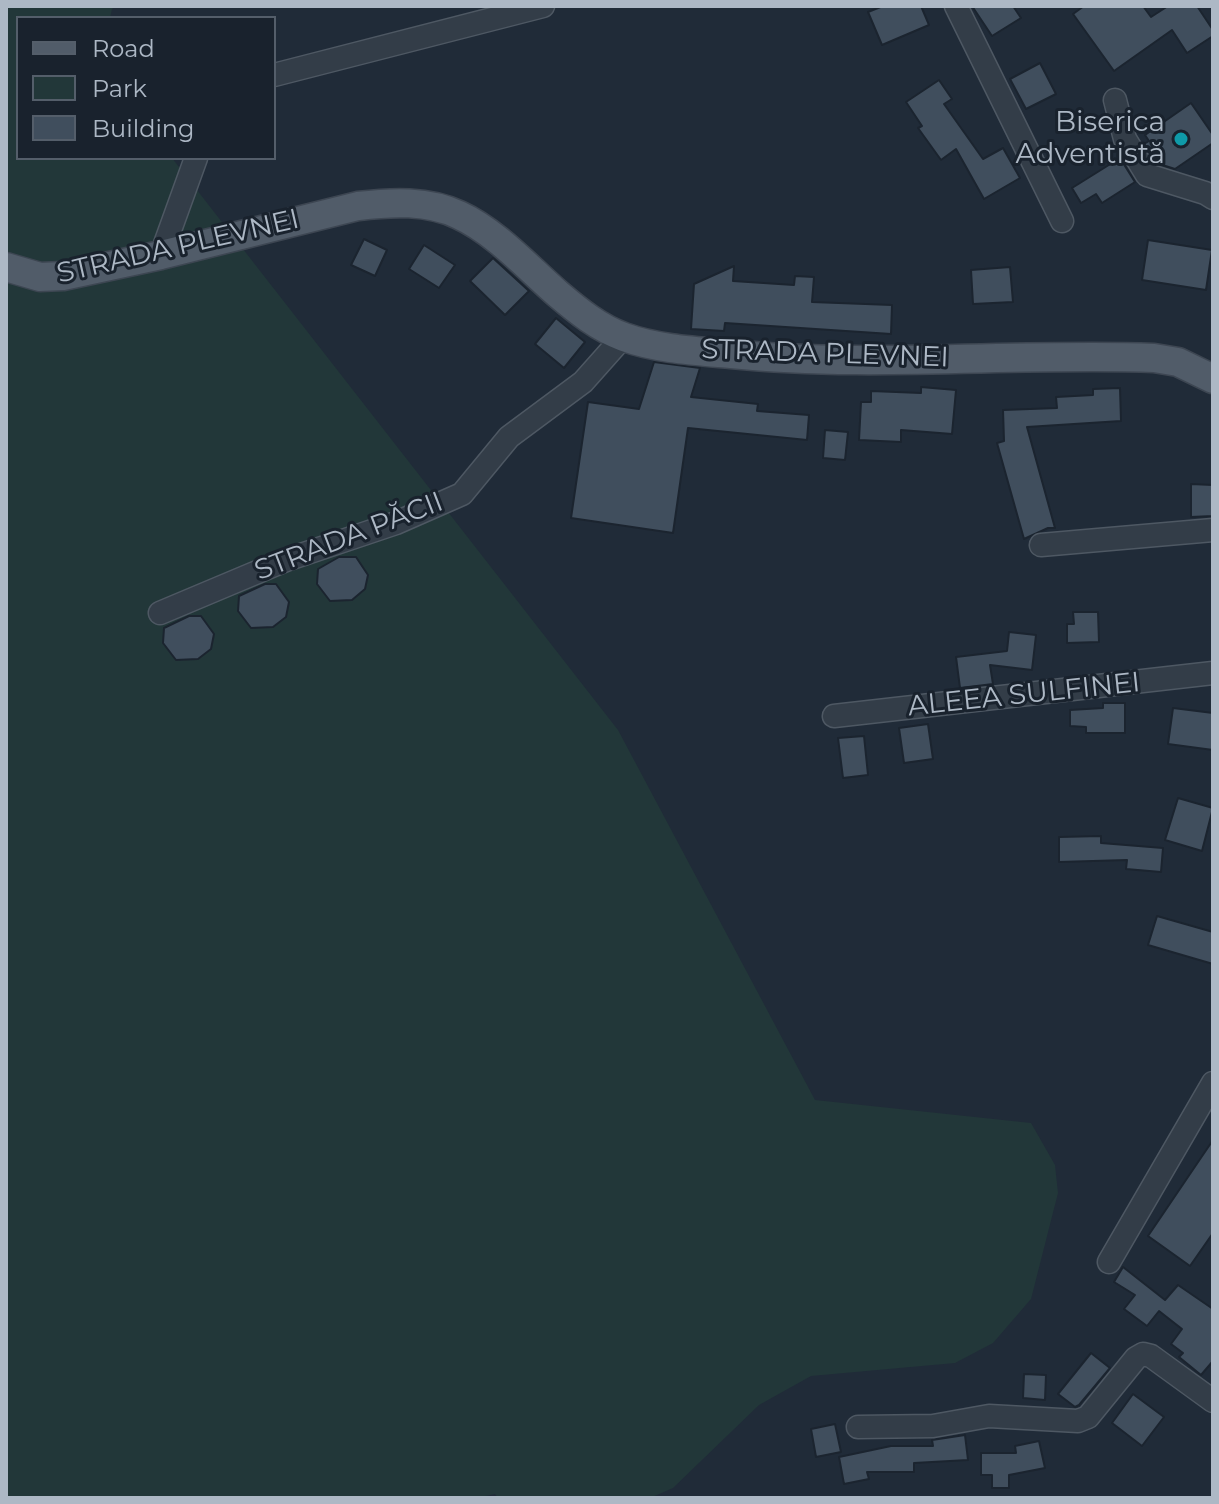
<!DOCTYPE html>
<html>
<head>
<meta charset="utf-8">
<style>
  body { margin:0 }
  #map { position:relative; width:1219px; height:1504px; overflow:hidden; background:#202b38; font-family:Montserrat,sans-serif }
  canvas { display:block }
  .frame { position:absolute; inset:0; border:8px solid #adb8c5; pointer-events:none }
  .legend { position:absolute; left:16px; top:16px; width:260px; height:144px; box-sizing:border-box; background:#19222d; border:2px solid #545e6a; margin:0; padding:10px 14px; list-style:none; font-size:24px; color:#adb8c5 }
  .legend li { display:flex; align-items:center; gap:16px; height:40px }
  .legend b { width:40px; border:2px solid #545e6a }
</style>
</head>
<body>
<div id="map">
<canvas width="1219" height="1504"></canvas>
<div class="frame"></div>
<ul class="legend">
<li><b style="height:10px;background:#515c69"></b>Road</li>
<li><b style="height:22px;background:#223739"></b>Park</li>
<li><b style="height:22px;background:#404e5d"></b>Building</li>
</ul>
</div>
<script>
const context = document.querySelector('canvas').getContext('2d');
context.lineJoin = 'round';
function paint(path, color) {
  context.fillStyle = color;
  context.fill(path, 'evenodd');
}
function stroke(path, color, width, dash) {
  context.strokeStyle = color;
  context.lineWidth = width;
  context.lineCap = dash ? 'butt' : 'round';
  context.setLineDash(dash || []);
  context.stroke(path);
}
function write(font, color, halo, rows, align = 'center') {
  context.font = font + ' Montserrat,sans-serif';
  context.lineWidth = 6;
  context.setLineDash([]);
  context.textBaseline = 'middle';
  context.strokeStyle = halo;
  context.fillStyle = color;
  for (const [text, x, y, turn = 0] of rows) {
    context.save();
    context.translate(x, y);
    context.rotate((+turn || 0) * Math.PI / 180);
    context.textAlign = isNaN(turn) ? turn : align;
    if (halo) context.strokeText(text, 0, 0);
    context.fillText(text, 0, 0);
    context.restore();
  }
}
const green = new Path2D(`
  M6,6H116L112,9L110,18H18V158H172L618,730L815,1100L1031,1123L1055,1165L1058,1193L1031,1299L993,1343L955,1363L811,1376L759,1405L673,1488L650,1498H498L495,1494L476,1498H6Z`);
const building = new Path2D(`
  M883,6H921L929,25L882,45L868,12Z
  M972,6H1013L1021,18L992,36Z
  M1084,6H1143L1151,17L1168,6H1197L1213,30V36L1187,53L1172,30L1114,71L1073,14Z
  M1040,63L1056,94L1026,109L1010,79Z
  M939,80L952,99L944,104L983,159L1003,148L1020,178L984,199L956,149L941,160L918,128L922,126L906,102Z
  M1191,103L1213,135V143L1175,169L1156,163L1144,144L1149,141L1145,135Z
  M1120,158L1135,182L1102,203L1096,194L1081,203L1072,188Z
  M364,239L387,250L375,276L351,265Z
  M1148,240L1212,250L1206,290L1142,280Z
  M424,245L455,265L439,288L409,269Z
  M493,258L529,291L505,315L470,281Z
  M734,266L733,281L794,285L795,276L814,277L812,302L892,305L891,334L725,323L724,331L691,329L694,284Z
  M1010,267L1013,302L973,304L971,270Z
  M556,318L585,342L564,368L535,344Z
  M654,362L700,368L691,397L758,404L757,411L809,415L807,440L688,428L673,533L571,518L588,402L639,409Z
  M921,387L956,390L952,434L901,430V442L859,440L861,402H871V391L921,393Z
  M1120,388L1121,421L1027,427L1055,528H1048L1024,539L997,443L1004,441L1003,410L1057,408L1056,397L1093,395V389Z
  M825,430L848,432L845,460L823,458Z
  M1191,484L1213,485V516L1191,517Z
  M339,557H356L368,575L365,589L352,600L330,601L317,584L318,569Z
  M265,584H276L289,602L286,617L273,627L251,628L238,611L239,596Z
  M1073,612H1098L1099,642L1067,643V624H1074Z
  M189,616H201L214,634L211,649L198,659L176,660L163,643L164,628Z
  M1009,632L1036,635L1032,670L990,665L993,684L960,688L956,657L1007,651Z
  M1103,703H1125V733H1086V727L1070,726V710L1103,708Z
  M1173,708L1213,713V750L1168,744Z
  M928,724L933,759L904,763L899,728Z
  M864,736L868,775L843,778L838,738Z
  M1178,798L1213,808L1202,851L1165,840Z
  M1101,836V843L1163,848L1161,872L1126,869L1127,860L1059,862V837Z
  M1157,916L1213,932V964L1148,945Z
  M1213,1140V1233L1190,1266L1148,1236Z
  M1123,1267L1165,1300L1178,1285L1213,1309V1361L1201,1375L1179,1357L1183,1353L1171,1344L1182,1329L1159,1311L1147,1326L1124,1309L1135,1295L1114,1282Z
  M1091,1353L1110,1368L1079,1405L1075,1407L1058,1394Z
  M1024,1374L1046,1375L1045,1400L1023,1398Z
  M1133,1394L1164,1417L1142,1446L1112,1423Z
  M835,1424L841,1452L816,1457L811,1429Z
  M965,1435L968,1460L914,1463V1472H867L869,1479L844,1484L839,1457L891,1446H933L932,1440Z
  M1039,1441L1045,1468L1009,1475V1488H992V1475H981V1453H1016L1015,1446Z`);
const minor = new Path2D(`
  M956,6L1062,221
  M274,75L543,6
  M1115,100L1125,139L1147,175L1205,193L1213,198
  M161,255L196,158
  M1041,545L1213,530
  M160,613L286,560L396,523L462,494L509,437L583,382L623,337
  M834,716L1213,673
  M1109,1262L1213,1083
  M858,1427L933,1426L989,1416L1078,1421L1088,1417L1136,1358L1143,1354L1151,1356L1213,1401`);
const major = new Path2D(`
  M6,267L40,277L63,276L161,255L358,206C391,202 428,200 459,215C496,232 528,268 558,294C578,311 599,328 624,337C657,349 696,351 731,354C871,368 1013,353 1154,358L1178,362L1213,379`);
const markers = [
  [1181,139,8,"#0f9aa8"]
];
const poiNames = [
  ["Biserica",1165,123],
  ["Adventistă",1165,155]
];
const streetNames = [
  ["STRADA PLEVNEI",178,247,-13],
  ["STRADA PLEVNEI",825,354,2],
  ["STRADA PĂCII",349,537,-21],
  ["ALEEA SULFINEI",1024,695,-6]
];
paint(green, '#223739');
paint(building, '#404e5d');
stroke(building, '#1b242f', 2);
stroke(minor, '#4e5863', 25);
stroke(major, '#3d4652', 31);
stroke(minor, '#333d48', 22);
stroke(major, '#515c69', 28);
for (const [x, y, r, color] of markers) {
  const dot = new Path2D();
  dot.arc(x, y, r, 0, 2 * Math.PI);
  context.fillStyle = color;
  context.fill(dot);
  stroke(dot, '#19222d', 3);
}
write('28px', '#adb8c5', '#19222d', poiNames, 'right');
write('28px', '#adb8c5', '#19222d', streetNames);
</script>
</body>
</html>
